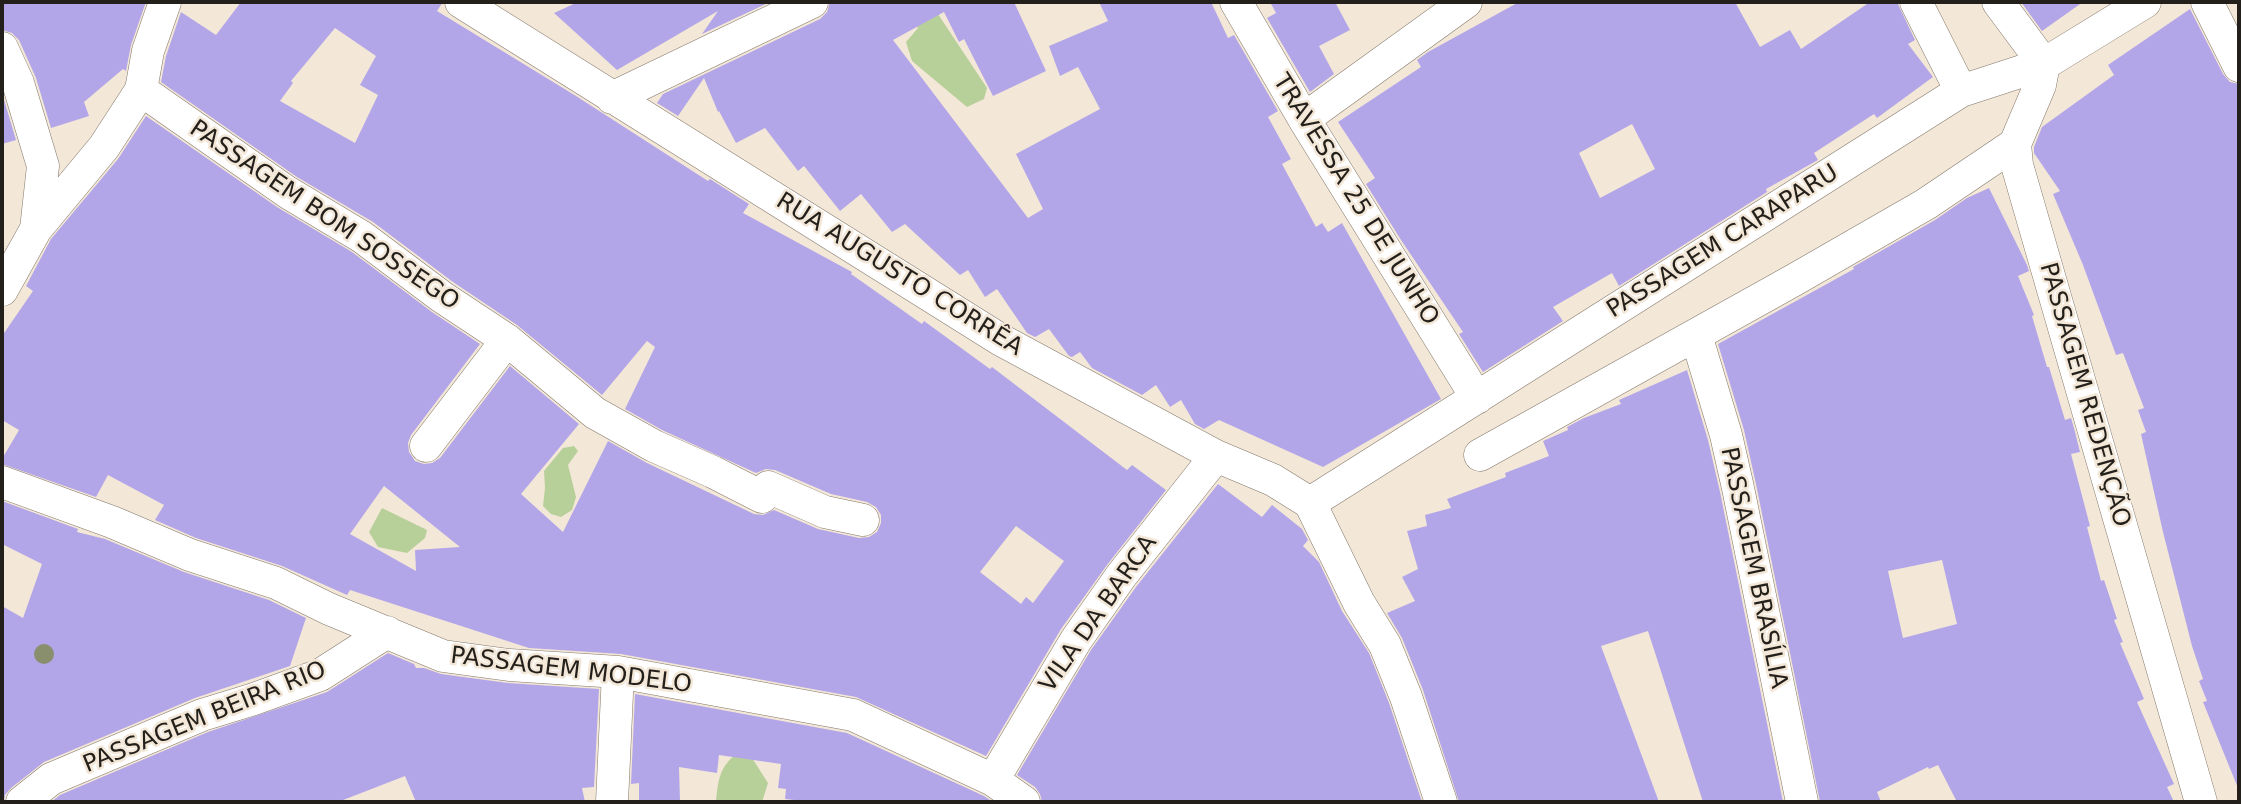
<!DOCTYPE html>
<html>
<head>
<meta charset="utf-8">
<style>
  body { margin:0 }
  #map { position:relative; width:2241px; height:804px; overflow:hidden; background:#f3e7d8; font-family:"DejaVu Sans",sans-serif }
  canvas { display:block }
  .frame { position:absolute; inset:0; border:4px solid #231f1a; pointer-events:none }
</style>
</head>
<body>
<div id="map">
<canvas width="2241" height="804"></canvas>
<div class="frame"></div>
</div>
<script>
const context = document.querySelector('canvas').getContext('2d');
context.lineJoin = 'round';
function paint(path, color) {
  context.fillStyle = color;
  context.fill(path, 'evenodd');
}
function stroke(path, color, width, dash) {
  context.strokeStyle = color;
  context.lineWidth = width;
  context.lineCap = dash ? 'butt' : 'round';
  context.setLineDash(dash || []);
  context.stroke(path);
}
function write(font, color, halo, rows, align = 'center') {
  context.font = font + ' "DejaVu Sans",sans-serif';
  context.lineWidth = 5;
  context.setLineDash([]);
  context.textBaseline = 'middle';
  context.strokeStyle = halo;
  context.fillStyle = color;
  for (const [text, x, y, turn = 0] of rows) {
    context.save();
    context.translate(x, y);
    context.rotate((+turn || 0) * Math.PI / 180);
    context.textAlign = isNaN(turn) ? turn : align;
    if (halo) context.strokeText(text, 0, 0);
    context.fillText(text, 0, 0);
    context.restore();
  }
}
const green = new Path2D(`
  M901,2H930L987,88L984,99L967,107L912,61L906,42L918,28Z
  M574,446L578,451L568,465L576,497L572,510L561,517L551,514L543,506L545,488L544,471L563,448Z
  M382,508L427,530L425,538L407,553L378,547L369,532Z
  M736,754L752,758L768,783L762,802H716C718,781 719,768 736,754Z`);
const building = new Path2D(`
  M2,2H146L131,45L126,71L123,69L84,102L89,116L51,128L36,78L19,40L12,33L2,30Z
  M241,2H443L437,11L576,96L708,181L710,179L749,204L743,213L852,272L851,274L922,324L924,321L990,369L992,367L1127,470L1132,465L1166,490L1107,565L1061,629L986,756L856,697L621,654L529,648L350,590L347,595L282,566L196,538L155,520L164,505L108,475L96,497L2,464V459L19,430L2,420V336L33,291L26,286L51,239L118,159L146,116L277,207L352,252L432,312L480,344L411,435L408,443L409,452L415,461L424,464L432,463L440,458L510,366L579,424L521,494L563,532L608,441L647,463L754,514L763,515L774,510L818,529L859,538L869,537L877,532L881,523V515L876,507L867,502L831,494L775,470L766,469L756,473L662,430L625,409L655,347L647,341L602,395L517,325L453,282L373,222L297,177L161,82L166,56L181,12L216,35ZM335,28L376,56L360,85L378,95L355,143L280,101L293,83L291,81ZM384,486L460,547L415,550L416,571L350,534ZM1016,526L1064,561L1033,603L1026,597L1021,604L980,572Z
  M578,2H770L702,34L718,11L617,70L554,13Z
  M830,2H1014L1046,71L993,96L964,39L959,42L944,12L893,40L1028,218L1043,209L1016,154L1100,109L1078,67L1060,76L1049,46L1108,21L1099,2H1211L1228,38L1234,35L1278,111L1268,117L1291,159L1282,164L1316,227L1322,223L1328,232L1342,223L1441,399L1323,467L1219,420L1204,429L1195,424L1181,400L1170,407L1156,385L1142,395L1092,368L1080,352L1072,357L1069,356L1049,329L1035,337L1027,333L997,289L985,297L968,270L960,275L905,224L892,232L861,194L840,211L804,166L798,171L765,128L736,143L719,111L718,112L704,78L678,116L657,103L663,94L820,19L827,12Z
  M1270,2H1335L1350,30L1319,46L1334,74L1310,92L1267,18L1276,13Z
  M1519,2H1735L1760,47L1790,30L1801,49L1870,2H1897L1915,40L1908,44L1933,77L1877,118L1874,114L1814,153L1818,160L1766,189L1767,192L1619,286L1612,273L1553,307L1563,321L1483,372L1459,334L1463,332L1401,240L1366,184L1375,178L1338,122L1421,67L1417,60L1428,52ZM1632,124L1655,169L1600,198L1579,153Z
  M2021,2H2083L2042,31Z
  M2190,9L2223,74L2230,82L2239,84L2238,788L2203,702L2207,701L2199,681L2203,679L2192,646L2163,532L2141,434L2146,432L2138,410L2144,408L2123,353L2116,355L2083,265L2053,194L2060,191L2034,153V147L2042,127L2114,75L2108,65Z
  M2,93L16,140L2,144Z
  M1989,188L2027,265L2029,271L2018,276L2034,315L2032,316L2047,367H2049L2065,420L2071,418L2074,428L2080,452L2071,454L2090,526L2087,527L2101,581L2104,580L2117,619L2114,620L2123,642L2120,643L2144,699L2137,702L2174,784L2167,787L2174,802H1957L1938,765L1929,769L1928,767L1877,792L1881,802H1820L1756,484L1744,430L1718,344L1854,269L1853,267L1935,220L1967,198ZM1942,560L1957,624L1903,638L1888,571Z
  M1687,370L1708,440L1720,492L1783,802H1703L1648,631L1601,646L1659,802H1459L1423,690L1402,638L1387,613L1415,601L1402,577L1418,569L1407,531L1427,526L1425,515L1451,508L1447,499L1506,477L1505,473L1549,456L1543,441L1568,430L1567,427L1584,418L1621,404L1619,400Z
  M1218,484L1262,517L1272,505L1302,529L1308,540L1303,546L1319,562L1342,611L1369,653L1389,703L1422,802H1042L1040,794L1035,787L1017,775L1091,650L1136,587Z
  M2,501L78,529L77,532L105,539L184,572L269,600L306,618L290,666L195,698L44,762L11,788L5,795L4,802H2V606L23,618L42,564L2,544Z
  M388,653L414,664L416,668H424L441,674L508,683L599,689L594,787L582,788L585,802H416L405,776L338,802H51L60,795L208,732L327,692Z
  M635,694L847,733L984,796L993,802H812L785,799L786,789L778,788L781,764L719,755L717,773L679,767L680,802H639V783L631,784Z`);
const minor = new Path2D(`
  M461,2L1001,340L1216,456L1273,480L1310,503L1359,603L1385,645L1406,697L1441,802
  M1236,2L1304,119L1477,398
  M1916,2L1961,91
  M1998,2L2044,64L2040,85L2015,144L2017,165L2201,802
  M2207,2L2239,66
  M2,48L18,83L43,166L36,229
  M141,90L287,192L362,237L442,297L507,340L595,413L654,446L713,472L762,497L768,487L825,512L863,520
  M612,98L812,2
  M1304,119L1466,2
  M2,290L36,229L104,147L141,90L148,51L165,2
  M1696,335L1726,435L1738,488L1802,802
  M426,446L507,340
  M1480,455L1794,280L1926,204L2015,144
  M2,482L112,522L190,555L276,583L329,609L443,656L509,665L618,672L853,715L993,780L1024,802
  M1310,503L1961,91L2044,64L2145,2
  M993,780L1076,640L1121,576L1216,456
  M22,802L51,779L202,715L254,699L320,675L387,632
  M612,802L618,672`);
const trees = [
  [44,654]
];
const streetNames = [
  ["TRAVESSA 25 DE JUNHO",1355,200,58],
  ["PASSAGEM BOM SOSSEGO",324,216,34],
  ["PASSAGEM CARAPARU",1723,242,-32],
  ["RUA AUGUSTO CORRÊA",899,275,32],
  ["PASSAGEM REDENÇÃO",2084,395,74],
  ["PASSAGEM BRASÍLIA",1753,568,78],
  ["VILA DA BARCA",1099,614,-55],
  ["PASSAGEM MODELO",571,671,7],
  ["PASSAGEM BEIRA RIO",205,718,-22]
];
paint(green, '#b7cf99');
paint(building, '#b3a6e8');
stroke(minor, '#83786b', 33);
stroke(minor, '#fff', 32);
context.fillStyle = '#898e6d';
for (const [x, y] of trees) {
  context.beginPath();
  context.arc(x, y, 10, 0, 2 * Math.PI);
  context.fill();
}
write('24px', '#231f1a', '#f3e7d8', streetNames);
</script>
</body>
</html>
